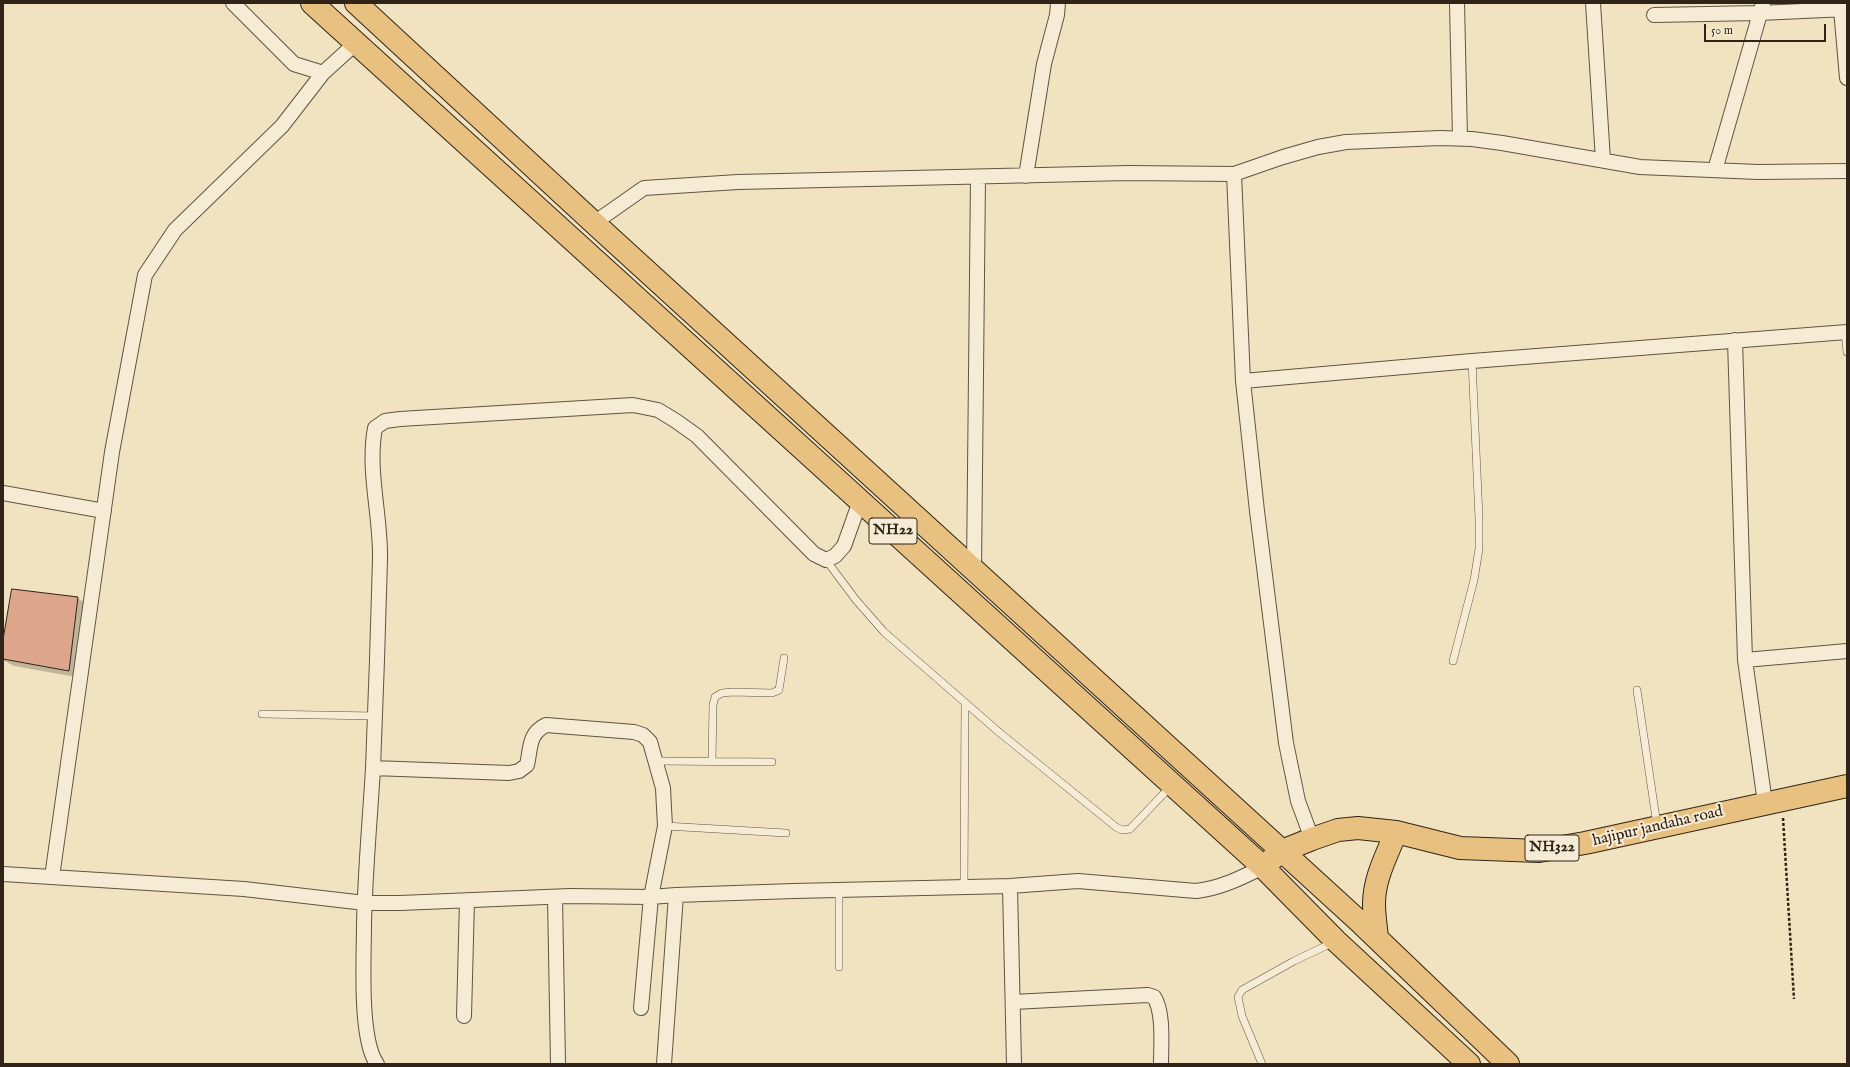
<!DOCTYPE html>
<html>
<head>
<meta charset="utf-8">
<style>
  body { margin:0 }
  #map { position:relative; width:1850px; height:1067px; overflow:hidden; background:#f1e2c0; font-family:"IM FELL English",serif }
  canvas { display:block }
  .frame { position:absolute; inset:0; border:4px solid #302418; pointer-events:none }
  .scale { position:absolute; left:1704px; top:24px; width:122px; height:18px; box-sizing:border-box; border:2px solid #302418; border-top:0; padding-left:5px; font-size:12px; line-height:14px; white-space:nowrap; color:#302418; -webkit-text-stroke:3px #f6ecd6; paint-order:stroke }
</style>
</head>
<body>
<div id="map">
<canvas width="1850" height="1067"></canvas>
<div class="frame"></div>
<div class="scale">50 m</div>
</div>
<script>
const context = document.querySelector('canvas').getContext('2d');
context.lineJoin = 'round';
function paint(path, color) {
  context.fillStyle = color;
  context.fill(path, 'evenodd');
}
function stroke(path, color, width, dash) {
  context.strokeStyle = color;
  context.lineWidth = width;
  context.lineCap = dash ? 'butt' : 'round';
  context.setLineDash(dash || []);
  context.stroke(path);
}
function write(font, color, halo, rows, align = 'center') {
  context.font = font + ' "IM FELL English",serif';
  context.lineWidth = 4;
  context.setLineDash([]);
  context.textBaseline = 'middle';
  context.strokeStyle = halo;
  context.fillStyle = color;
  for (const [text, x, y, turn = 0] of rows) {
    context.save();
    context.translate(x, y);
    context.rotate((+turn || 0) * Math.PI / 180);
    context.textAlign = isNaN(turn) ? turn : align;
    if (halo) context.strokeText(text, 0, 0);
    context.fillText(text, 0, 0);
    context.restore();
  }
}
const shadow = new Path2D(`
  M77,598L91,606L82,678L14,666L3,660V645Z`);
const building = new Path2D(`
  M12,589L78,597L69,671L3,659V640Z`);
const path = new Path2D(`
  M1783,818L1794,999`);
const service = new Path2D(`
  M1845,332L1847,352
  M826,560L856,600L884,632L1000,733L1116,827L1122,830L1130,829L1171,786
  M1453,661L1474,580L1479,549V518L1472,361
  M1637,690L1657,825
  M262,714L375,716
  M656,761L772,762
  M712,761L713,705L715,697L722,693L733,692L772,693L779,690L784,658
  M665,826L786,833
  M964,887L965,703
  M839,967V890
  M1262,1064L1242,1016L1238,997L1242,990L1294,961L1334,942`);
const minor = new Path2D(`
  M233,3L294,64L323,73L356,43
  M1457,3L1460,138
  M1593,3L1603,160
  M1841,9L1847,78
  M1654,15L1759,13L1847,9
  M1715,170L1763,3
  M1234,174L1243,381L1257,511L1286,743L1298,801L1312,839
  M1026,176L1044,64L1057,15L1058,3
  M594,223L644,188L738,182L1128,173L1234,174L1283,157L1318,147L1346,142L1440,138L1472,139L1502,143L1640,167L1758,172L1847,171
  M1735,340L1745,660L1765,803
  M1243,381L1472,361L1847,332
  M3,493L104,511
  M974,570L978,177
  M1745,660L1847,651
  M373,768L509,773L519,771L527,765C531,748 528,734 546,725L634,732L643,735L650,742L663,788L664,808L665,826L651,897L641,1008
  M3,874L244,889L365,903H400L570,896L651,897L676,895L794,891L1010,886L1078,881L1196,891C1221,888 1241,878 1263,867
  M52,877L112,452L145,275L175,230L282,126L323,73
  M1010,886L1014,1064
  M555,897L558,1064
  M1013,1002L1148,995L1154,997C1164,1012 1161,1045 1161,1064
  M464,1016L467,900
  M377,1064C359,1039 364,957 364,925C365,872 370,820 373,768C376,698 378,629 380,559C381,516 367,471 375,428L385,421L400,419L633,405L658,410L676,421L697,436L814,554L826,560L835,556L844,546L860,501
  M664,1064L676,895`);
const trunk = new Path2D(`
  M312,3L1263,867L1336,941L1469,1064
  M356,3L594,223L1362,924L1508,1064
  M1272,859L1282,851L1312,839L1338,830L1358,828L1396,832L1460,848L1539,851L1585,843L1847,786
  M1377,938C1376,927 1374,915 1374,904C1374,878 1387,855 1396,832`);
const shields = [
  [893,531,48],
  [1552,848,54]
];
const shieldNames = [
  ["NH22",893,531],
  ["NH322",1552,848]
];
const streetNames = [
  ["hajipur jandaha road",1658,827,-13]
];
paint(shadow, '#0003');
paint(building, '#dca58c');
stroke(building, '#302418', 1);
stroke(service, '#605442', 8);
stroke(minor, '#605442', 16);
stroke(trunk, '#302418', 24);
stroke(path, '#302418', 2.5, [3, 2]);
stroke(service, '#f6ecd6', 7);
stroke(minor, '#f6ecd6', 14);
stroke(trunk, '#e8c180', 22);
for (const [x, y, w] of shields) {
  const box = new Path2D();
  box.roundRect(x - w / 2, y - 13, w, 26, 3);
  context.fillStyle = '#f6ecd6';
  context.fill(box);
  stroke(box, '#302418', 1);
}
write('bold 15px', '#302418', null, shieldNames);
write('16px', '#302418', '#f6ecd6', streetNames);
</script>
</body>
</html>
